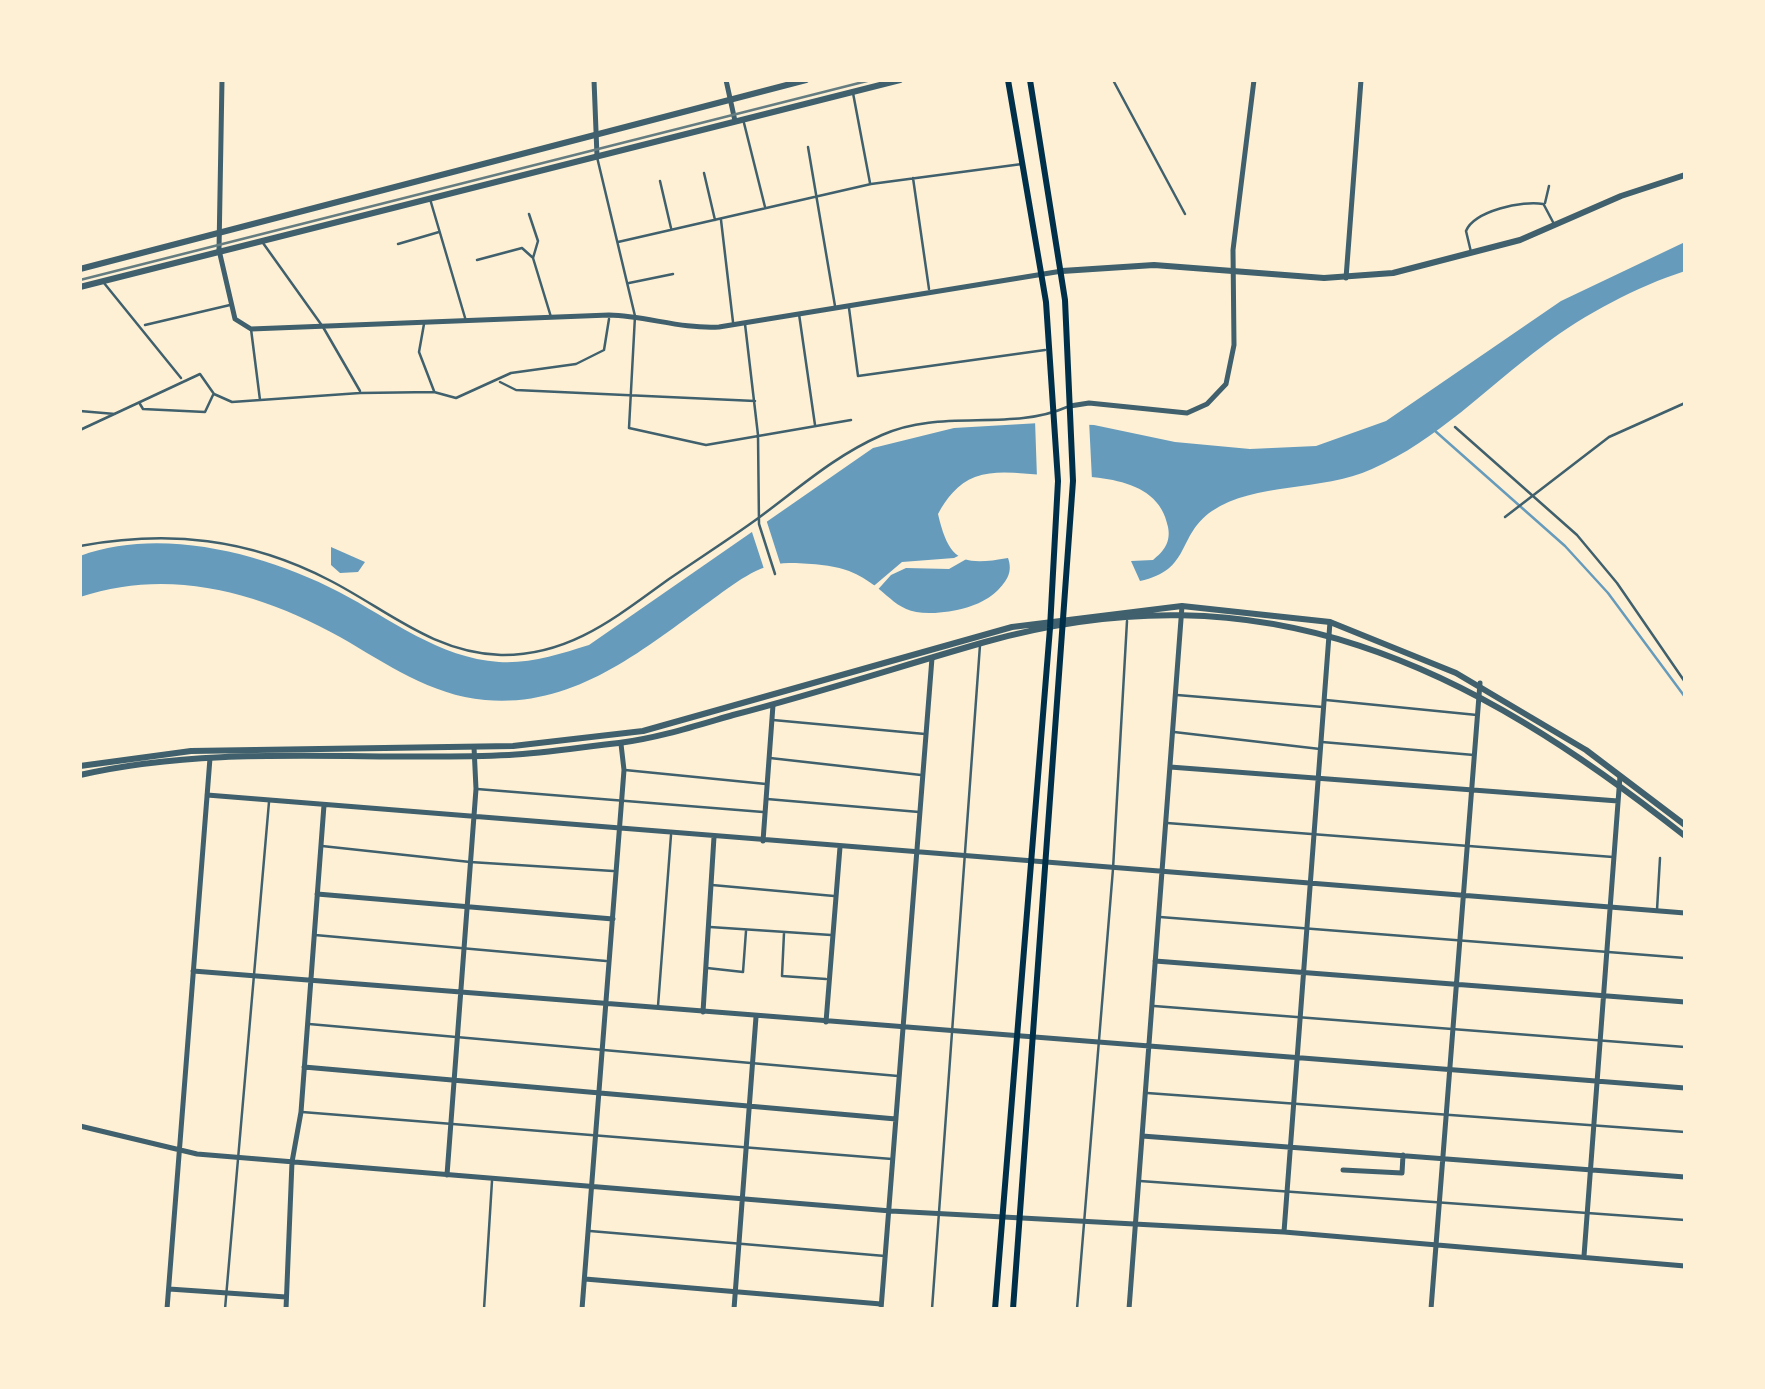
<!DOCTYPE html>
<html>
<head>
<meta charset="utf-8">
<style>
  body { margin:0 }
  #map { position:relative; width:1765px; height:1389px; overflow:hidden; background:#fdf0d5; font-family:Poppins,sans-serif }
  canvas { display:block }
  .frame { position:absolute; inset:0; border:82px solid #fdf0d5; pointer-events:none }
</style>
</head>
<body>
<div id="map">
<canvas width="1765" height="1389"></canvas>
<div class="frame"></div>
</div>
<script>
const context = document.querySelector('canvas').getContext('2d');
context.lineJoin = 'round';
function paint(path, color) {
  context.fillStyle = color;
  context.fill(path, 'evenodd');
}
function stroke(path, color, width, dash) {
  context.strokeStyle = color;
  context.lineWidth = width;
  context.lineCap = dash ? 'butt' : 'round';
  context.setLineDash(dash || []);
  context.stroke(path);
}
const water = new Path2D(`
  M1685,242V271C1636,287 1585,314 1544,345C1487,387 1438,440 1372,469C1321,492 1255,482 1212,511C1176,536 1192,570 1140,581L1131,561L1153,560C1164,551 1171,542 1168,527C1158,472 1085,477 1044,475C1020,474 998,469 975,477C958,483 946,499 938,514C949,562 963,566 1008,558C1013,572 1007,581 997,591C987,601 971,607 957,610C889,623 899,592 849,571C834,565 806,563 789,563C758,563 733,585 709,602C641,651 574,708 485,700C430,695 387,664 340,637C259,592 170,567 80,597V556C162,526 265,554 339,592C391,619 439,658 499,662C530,664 560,654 589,645L873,448L954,428L1040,423L1094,425L1175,442L1250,449L1316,446L1386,421L1561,301Z
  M331,547L365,562L358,572L340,573L331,565Z`);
const pier = new Path2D(`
  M1035,420H1089L1092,480L1037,478Z
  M765,516L782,569L765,572L750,526Z
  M964,553L970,557L949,569L906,568L891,575L873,595L869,590L902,562L954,558Z`);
const stream = new Path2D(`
  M1434,430L1565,546L1608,593L1685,697`);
const service = new Path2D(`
  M1113,80L1185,214
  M853,93L870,183
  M744,123L765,207
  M808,147L835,306
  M597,157L635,316L629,428L706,445L851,420
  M704,173L715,220
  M913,178L929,289
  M660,181L671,228
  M430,199L466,321
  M1545,203L1549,186
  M1544,205L1554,224
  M529,214L538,241L533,258L551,317
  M721,220L733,322
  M618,242L871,184L1022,164
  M263,243L323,327L360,391
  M398,244L439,232
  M1471,252L1466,231C1474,211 1523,200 1543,204
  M477,260L522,248L532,257
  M104,283L181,378
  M629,283L673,274
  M849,308L858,376L1045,350
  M799,314L815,425
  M424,324L419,352L434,391
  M745,324L758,435L759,524L775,574
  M145,325L230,305
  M251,329L260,400
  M500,382L516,390L755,401
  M140,404L143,409L205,412L213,395
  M80,411L115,414
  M1455,427L1577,535L1617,583L1685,682
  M80,430L200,374L214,394L232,402L360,393L434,392L456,398L511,373L576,364L604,350L609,319
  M1505,517L1609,437L1685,403
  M80,546C169,530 248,538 329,580C386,609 433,653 501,655C570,656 616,617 669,579C698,559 728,540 757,519C798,489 834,456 882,435C941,408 1010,432 1067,407
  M1177,695L1323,707
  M1326,700L1477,715
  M773,720L925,734
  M1174,732L1320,749
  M1322,742L1474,755
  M770,758L921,775
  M625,770L766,784
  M477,789L763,812
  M767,799L919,812
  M1167,823L1613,857
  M322,846L470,862L613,871
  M712,885L834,896
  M1657,910L1660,858
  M1160,917L1685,958
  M710,927L831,935
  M784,933L782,976L826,979
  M315,935L606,961
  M707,968L743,972L746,931
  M658,1006L671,835
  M1154,1006L1685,1047
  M309,1024L898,1076
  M1147,1093L1685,1132
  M302,1112L892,1159
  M1140,1181L1685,1220
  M590,1231L885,1256
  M225,1309L269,802
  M484,1309L492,1181
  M932,1309L980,645
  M1077,1309L1113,869L1127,621`);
const minor = new Path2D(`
  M222,80L219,250L235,319L251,329L609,315C647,316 680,329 719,327L1062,271
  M594,80L597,156
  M726,80L735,121
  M1346,278L1361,80
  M1070,406L1089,403L1187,413L1207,404L1226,384L1234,345L1233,250L1254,80
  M1170,767L1618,801
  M207,795L1685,913
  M763,841L773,705
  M317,894L613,919
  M1155,961L1685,1002
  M193,971L1685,1088
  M703,1012L714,837
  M826,1022L840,847
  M304,1067L896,1119
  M80,1126L197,1154L891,1211L1284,1232L1685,1266
  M1142,1136L1685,1177
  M1343,1170L1402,1173L1403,1155
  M447,1175L476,789L474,747
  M1284,1232L1330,622
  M1584,1256L1620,776
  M585,1279L881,1304
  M169,1289L286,1297
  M167,1309L210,758
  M286,1309L292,1162L301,1112L324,805
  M582,1309L624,770L621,744
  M734,1309L756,1017
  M881,1309L932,658
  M1129,1309L1182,606
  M1431,1309L1480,683`);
const tertiary = new Path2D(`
  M80,269L806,80
  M1062,271L1154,265L1324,278L1393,273L1520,240L1621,196L1685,175
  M80,287L900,80
  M80,766L191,751L513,746L643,731L1012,627L1182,606L1330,622L1456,673L1586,750L1685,825
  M80,775C220,743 367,762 509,755C546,753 582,747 619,743C658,738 695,726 733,715C818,693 901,666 985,642C1265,564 1469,665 1685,836`);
const secondary = new Path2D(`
  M995,1309L1050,628L1058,481L1046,302L1008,80
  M1013,1309L1073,481L1065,300L1030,80`);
const tram = new Path2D(`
  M80,280L871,80`);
paint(water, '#669bbc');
paint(pier, '#fdf0d5');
stroke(stream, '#669bbc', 2.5);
stroke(service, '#3f606c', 2.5);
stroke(minor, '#3f606c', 5);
stroke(tertiary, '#3f606c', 6);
stroke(secondary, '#003049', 6);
stroke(tram, '#657d81', 2.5);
</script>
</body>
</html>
